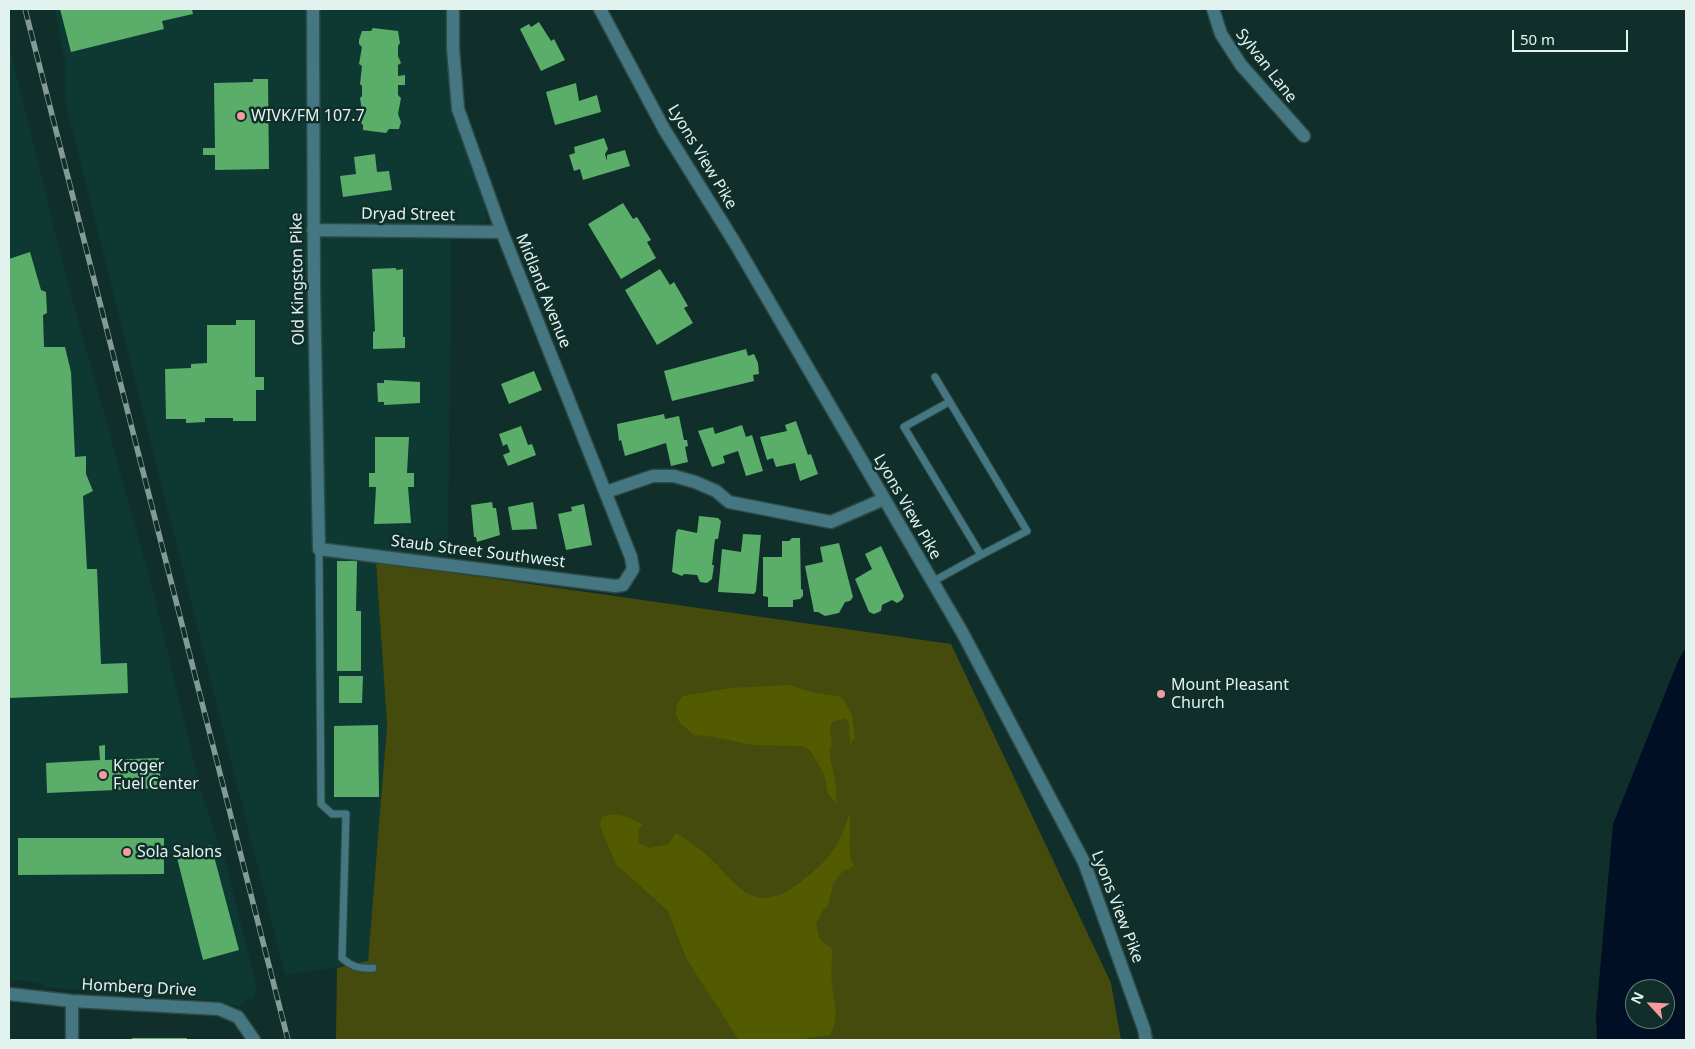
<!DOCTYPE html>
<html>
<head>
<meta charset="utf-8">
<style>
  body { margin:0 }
  #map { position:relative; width:1695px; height:1049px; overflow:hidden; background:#112f2a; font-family:"Noto Sans",sans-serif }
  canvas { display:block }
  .frame { position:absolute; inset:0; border:10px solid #e1f2ef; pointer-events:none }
  .north { position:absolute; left:1625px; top:979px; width:50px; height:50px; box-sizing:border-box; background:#112f2a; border:1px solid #647d79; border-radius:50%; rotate:295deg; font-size:14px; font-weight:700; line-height:20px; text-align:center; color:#e1f2ef }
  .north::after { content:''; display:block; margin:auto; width:18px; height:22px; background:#f59b9d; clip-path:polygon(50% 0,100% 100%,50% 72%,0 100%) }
  .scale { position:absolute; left:1512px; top:30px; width:116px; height:22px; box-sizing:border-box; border:2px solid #e1f2ef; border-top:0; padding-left:6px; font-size:15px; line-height:18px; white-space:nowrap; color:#e1f2ef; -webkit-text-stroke:4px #112f2a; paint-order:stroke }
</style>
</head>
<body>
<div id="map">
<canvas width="1695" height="1049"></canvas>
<div class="frame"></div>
<div class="north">N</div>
<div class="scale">50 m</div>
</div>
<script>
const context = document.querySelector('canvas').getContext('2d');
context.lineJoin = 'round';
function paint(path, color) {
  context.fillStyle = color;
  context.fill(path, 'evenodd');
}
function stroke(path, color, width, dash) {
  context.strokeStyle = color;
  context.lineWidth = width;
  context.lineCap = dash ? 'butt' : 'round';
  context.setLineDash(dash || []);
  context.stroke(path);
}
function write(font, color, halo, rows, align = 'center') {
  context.font = font + ' "Noto Sans",sans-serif';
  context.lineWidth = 5;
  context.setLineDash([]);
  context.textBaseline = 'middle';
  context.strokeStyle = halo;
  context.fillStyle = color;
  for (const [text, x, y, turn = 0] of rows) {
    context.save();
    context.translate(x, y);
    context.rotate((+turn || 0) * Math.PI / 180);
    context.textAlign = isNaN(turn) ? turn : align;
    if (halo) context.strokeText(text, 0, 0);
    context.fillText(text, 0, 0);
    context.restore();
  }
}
const built = new Path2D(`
  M55,9H446L451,104L456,122L485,202L487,220L483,224L475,226L453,227L451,240L448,551L444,572L376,563L387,725L368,962L285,975L66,106L65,62Z
  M9,46L67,280L152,587L203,799L227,866L257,988L254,998L243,1001L239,1007L221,1001L44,987L42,983L20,980L9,981Z`);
const green = new Path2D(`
  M376,562L951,644L1111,983L1121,1040H336L337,968L368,961L387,725Z`);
const forest = new Path2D(`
  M790,685L810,692L842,697L852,715L855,738L850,745L849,725L846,718L832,722L830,729L832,745L829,751L836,787V803L828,794L824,774L810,750L801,746L752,745L714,737L694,735L680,723L676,715L677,704L683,696L730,688Z
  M849,813C853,831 845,849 854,866L842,872L833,884L828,906L823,910L816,924L819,938L832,949C832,961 831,973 832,985C834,1002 840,1018 830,1035L795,1040H739L686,958L668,911L616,864L600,826L601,818C611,810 633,817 643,825L638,829L639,843L649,848L669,844L676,833C689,841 702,850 713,861C730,877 745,903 772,897C785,895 798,884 808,876C830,859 843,839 849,813Z`);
const water = new Path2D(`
  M1686,647V1040H1597L1596,1016L1613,824L1678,661ZM1635,989H1665V1019H1635Z`);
const building = new Path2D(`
  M60,9H192L193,14L162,21L164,29L71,52Z
  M539,22L551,41L554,39L565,60L541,71L520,29L529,24L531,27Z
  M373,28L398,31L400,43L398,46V56L401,63L398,65V76L405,75V85H398V95L401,98L398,114L401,122L399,129H389L386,133L363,130V125L360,122V118L363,116L360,98L362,96V86L360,84L362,66L359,64L362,47L359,44V40L362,31H371Z
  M253,79H268L269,169L215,170V155H203V148H215L214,83L253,82Z
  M576,83L579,101L597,95L601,112L555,125L546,92Z
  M604,138L608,149L605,154L607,161V155L625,150L630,166L583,180L580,169L574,171L569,155L575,153L574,147Z
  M375,154L377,172L389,171L392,190L343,197L340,176L356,174L354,157Z
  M623,203L633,219L637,217L651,240L647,242L656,258L621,279L588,224Z
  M30,252L41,290L46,292L47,313L43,315L44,347H65L71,372L75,457L86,456V474L93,491L83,496L87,569H97L101,664L127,663L128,693L9,698V259Z
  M396,268V270L403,269V337H405V348L373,349V332L375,331L372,269Z
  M660,269L670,285L674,282L688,306L684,308L693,323L657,345L625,290Z
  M236,320H255V377H264V390H256V421H233V418H205V422L186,423V419H166L165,369L191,368V364L207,363V325H236Z
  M746,349L748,356L754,354L758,363L759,374L753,375L754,381L672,401L664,371Z
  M534,371L542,390L509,404L501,384Z
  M384,380L420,382V403L384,405V402H378L377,383H384Z
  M664,414L665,419L679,416L684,440H687L688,446L685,447L688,462L671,466L666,443L625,456L621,440L619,441L617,424Z
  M796,421L808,455L811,454L818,474L800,481L795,463L776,467L773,458L767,460L760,437L787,431L785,425Z
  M742,425L746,437L752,435L763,471L746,476L738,451L723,456L725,463L712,467L698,431L713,427L715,434Z
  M521,426L528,445L532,444L536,455L508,466L503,455L510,452L507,444L503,446L499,434Z
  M375,437H409L407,473H414V487H408L411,523L374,524L376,487H369V473H375Z
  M492,502L493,508H496L500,535L477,542L476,537H474L471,505Z
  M533,502L537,529L512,530L508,507Z
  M584,504L592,545L566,550L558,514L572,511L571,507Z
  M699,516L718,518L721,521L718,539H715L712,565H714L712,579L707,583L700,582L697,575L684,574L682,576L672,572L676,532L678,529L697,533Z
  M743,534L761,535L756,591L754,594L718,592L722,549L741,552Z
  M792,538H800L801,589L803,590V596L800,599L793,600V607H768V597L763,596V557H782V541H789Z
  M839,543L853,597L850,601L845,602L839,613L825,616L818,612H814L805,566L823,562L820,547Z
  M881,546L904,596L902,600L897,603L892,600L882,605L881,611L874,614L869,612L855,579L872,569L865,554Z
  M337,561H357L356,611H361V671H337Z
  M339,676H363L362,703H339Z
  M378,725L379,797H334V726Z
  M105,745V760L159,758L161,788L47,793L46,763L100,760L99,746Z
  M18,838H164V874L18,875Z
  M211,845L239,950L203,960L176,854Z
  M132,1038H187V1040H132Z`);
const service = new Path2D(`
  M935,377L1027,531L981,555L904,427L949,402
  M319,549L321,804L332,814H346L342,958C352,967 360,969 373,968
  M932,582L981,555`);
const minor = new Path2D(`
  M313,9L314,289L319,549L615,586L623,585L633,569L631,557L502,232L458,109L453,48V9
  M1213,9L1221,34L1241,65L1304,136
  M313,230L502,232
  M606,492L653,476H674L695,482L716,491L729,502L831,522L884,499
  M9,994L72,1001L219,1009L238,1017L254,1040
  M72,1040V1001`);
const tertiary = new Path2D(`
  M600,9L664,129L735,243L962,632L1084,862L1144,1029L1146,1040`);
const rail = new Path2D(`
  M25,9L288,1040`);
const markers = [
  [241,116,5,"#f59b9d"],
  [1161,694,5,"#f59b9d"],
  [103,775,5,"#f59b9d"],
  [127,852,5,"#f59b9d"]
];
const streetNames = [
  ["Sylvan Lane",1266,66,52],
  ["Lyons View Pike",702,157,59],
  ["Dryad Street",408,215,1],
  ["Old Kingston Pike",298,279,-91],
  ["Midland Avenue",543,291,68],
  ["Lyons View Pike",907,507,60],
  ["Staub Street Southwest",478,552,7],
  ["Lyons View Pike",1117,907,69],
  ["Homberg Drive",139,988,3]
];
const poiNames = [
  ["WIVK/FM 107.7",251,116],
  ["Mount Pleasant",1171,685],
  ["Church",1171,703],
  ["Kroger",113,766],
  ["Fuel Center",113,784],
  ["Sola Salons",137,852]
];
paint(built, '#0e3932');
paint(green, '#444b0c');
paint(forest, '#525b00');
paint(water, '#000f23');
paint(building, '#5aae6a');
stroke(service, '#2e4a46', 9);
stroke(minor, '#2e4a46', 15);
stroke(tertiary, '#2e4a46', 15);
stroke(service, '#447782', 7);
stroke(minor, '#447782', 12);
stroke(tertiary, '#447782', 12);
stroke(rail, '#839a96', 5.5);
stroke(rail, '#112f2a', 4, [11]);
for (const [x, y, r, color] of markers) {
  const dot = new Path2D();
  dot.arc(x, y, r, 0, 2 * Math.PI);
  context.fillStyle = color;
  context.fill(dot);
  stroke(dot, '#112f2a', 2);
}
write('16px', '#e1f2ef', '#112f2a', streetNames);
write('16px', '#e1f2ef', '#112f2a', poiNames, 'left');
</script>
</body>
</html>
